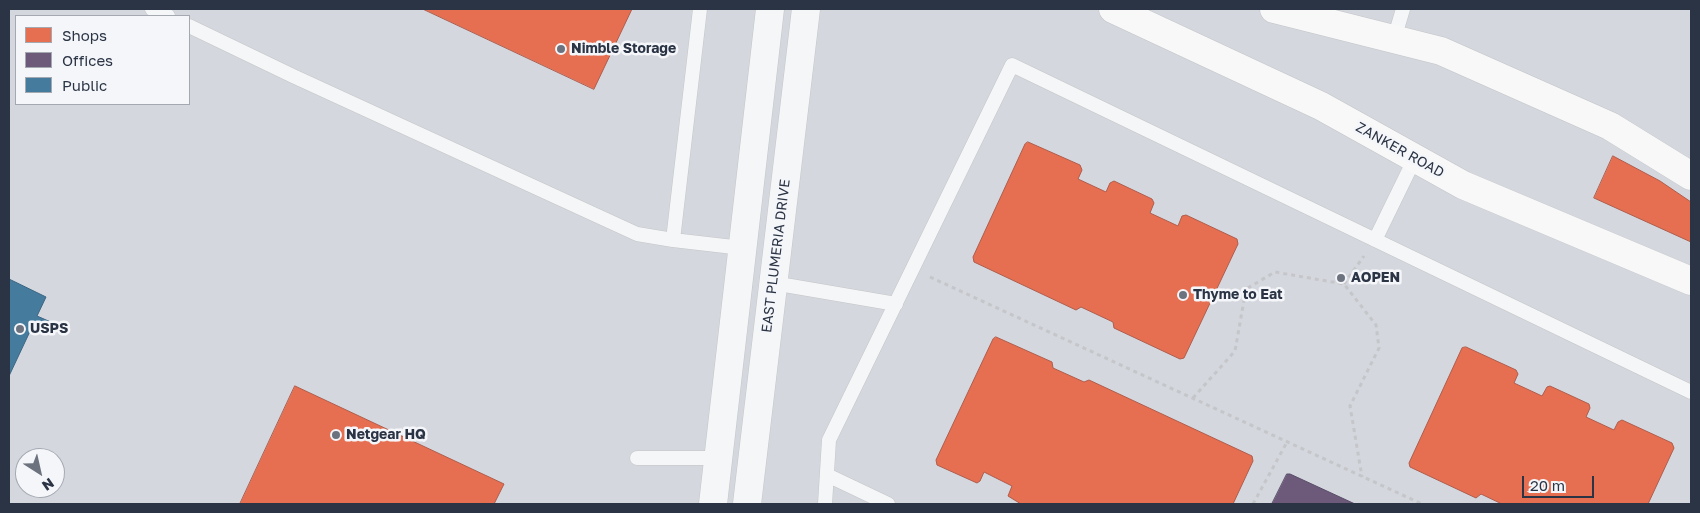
<!DOCTYPE html>
<html>
<head>
<meta charset="utf-8">
<style>
  body { margin:0 }
  #map { position:relative; width:1700px; height:513px; overflow:hidden; background:#e6e8ea; font-family:"Golos Text",sans-serif }
  canvas { display:block }
  .frame { position:absolute; inset:0; border:10px solid #2b3445; pointer-events:none }
  .legend { position:absolute; left:15px; top:15px; width:175px; height:90px; box-sizing:border-box; background:#f4f6f9; border:1px solid #a4a8b1; margin:0; padding:6px 9px; list-style:none; font-size:15px; color:#2b3445 }
  .legend li { display:flex; align-items:center; gap:10px; height:25px }
  .legend b { width:25px; border:1px solid #a4a8b1 }
  .north { position:absolute; left:15px; top:448px; width:50px; height:50px; box-sizing:border-box; background:#f4f6f9; border:1px solid #a4a8b1; border-radius:50%; rotate:145deg; font-size:14px; font-weight:700; line-height:20px; text-align:center; color:#2b3445 }
  .north::after { content:''; display:block; margin:auto; width:18px; height:22px; background:#6c737f; clip-path:polygon(50% 0,100% 100%,50% 72%,0 100%) }
  .scale { position:absolute; left:1522px; top:476px; width:72px; height:22px; box-sizing:border-box; border:2px solid #2b3445; border-top:0; padding-left:6px; font-size:15px; line-height:18px; white-space:nowrap; color:#2b3445; -webkit-text-stroke:4px #f4f6f9; paint-order:stroke }
</style>
</head>
<body>
<div id="map">
<canvas width="1700" height="513"></canvas>
<div class="frame"></div>
<ul class="legend">
<li><b style="height:14px;background:#e76f51"></b>Shops</li>
<li><b style="height:14px;background:#6d597a"></b>Offices</li>
<li><b style="height:14px;background:#457b9d"></b>Public</li>
</ul>
<div class="north">N</div>
<div class="scale">20 m</div>
</div>
<script>
const context = document.querySelector('canvas').getContext('2d');
context.lineJoin = 'round';
function paint(path, color) {
  context.fillStyle = color;
  context.fill(path, 'evenodd');
}
function stroke(path, color, width, dash) {
  context.strokeStyle = color;
  context.lineWidth = width;
  context.lineCap = dash ? 'butt' : 'round';
  context.setLineDash(dash || []);
  context.stroke(path);
}
function write(font, color, halo, rows, align = 'center') {
  context.font = font + ' "Golos Text",sans-serif';
  context.lineWidth = 5;
  context.setLineDash([]);
  context.textBaseline = 'middle';
  context.strokeStyle = halo;
  context.fillStyle = color;
  for (const [text, x, y, turn = 0] of rows) {
    context.save();
    context.translate(x, y);
    context.rotate((+turn || 0) * Math.PI / 180);
    context.textAlign = isNaN(turn) ? turn : align;
    if (halo) context.strokeText(text, 0, 0);
    context.fillText(text, 0, 0);
    context.restore();
  }
}
const built = new Path2D(`
  M9,9H1691V504H9ZM16,16H189V104H16ZM25,458H55V488H25Z`);
const shops = new Path2D(`
  M423,9H632L594,89Z
  M1028,142L1080,165L1082,170L1078,179L1106,192L1110,183L1114,181L1152,199L1154,203L1150,213L1178,226L1182,216L1186,215L1237,239L1238,244L1184,358L1180,359L1114,328L1113,322L1081,307L1076,310L974,262L973,257L1025,144Z
  M1613,156L1660,181L1691,202V242L1594,198Z
  M996,337L1052,362L1053,368L1084,382L1089,380L1252,456L1253,461L1233,504H1021L1008,496L1012,486L984,472L980,481L977,483L937,465L936,460L993,339Z
  M1466,347L1516,370L1518,374L1514,383L1542,396L1547,387L1550,386L1589,404L1590,408L1586,417L1614,430L1618,422L1622,420L1672,443L1674,448L1648,504H1502L1481,494L1476,498L1410,467L1409,463L1462,348Z
  M295,386L504,484L494,504H240Z`);
const offices = new Path2D(`
  M1287,474H1290L1355,504H1272Z`);
const public = new Path2D(`
  M9,279L46,297L37,316L53,323L49,333L33,325L9,376Z`);
const path = new Path2D(`
  M930,277L1422,504
  M1344,284L1364,256
  M1193,398L1235,351L1246,289L1275,272L1344,284L1376,325L1379,348L1350,406L1362,477
  M1253,504L1287,442`);
const service = new Path2D(`
  M152,9L168,16
  M189,26L293,76L637,234L673,240L742,248
  M1394,39L1403,9
  M673,240L700,9
  M1375,240L1415,158
  M773,283L896,304
  M637,458H718
  M827,475L888,504
  M825,504L829,440L1012,65L1691,392`);
const tertiary = new Path2D(`
  M713,504L770,9
  M747,504L806,9`);
const primary = new Path2D(`
  M1113,9L1321,106L1463,185L1691,281
  M1274,9L1441,51L1610,126L1691,176`);
const markers = [
  [561,49,5,"#6c737f"],
  [1341,278,5,"#6c737f"],
  [1183,295,5,"#6c737f"],
  [20,329,5,"#6c737f"],
  [336,435,5,"#6c737f"]
];
const poiNames = [
  ["Nimble Storage",571,49],
  ["AOPEN",1351,278],
  ["Thyme to Eat",1193,295],
  ["USPS",30,329],
  ["Netgear HQ",346,435]
];
const streetNames = [
  ["ZANKER ROAD",1400,150,29],
  ["EAST PLUMERIA DRIVE",776,256,-83]
];
paint(built, '#d4d7dd');
paint(shops, '#e76f51');
stroke(shops, '#af5d4d', 1);
paint(offices, '#6d597a');
stroke(offices, '#594e6a', 1);
paint(public, '#457b9d');
stroke(public, '#3d6683', 1);
stroke(service, '#c4c6c8', 15);
stroke(tertiary, '#c4c6c8', 29);
stroke(primary, '#c2c5c8', 29);
stroke(path, '#c5c6ca', 3, [4, 4]);
stroke(service, '#f5f6f7', 14);
stroke(tertiary, '#f5f6f7', 28);
stroke(primary, '#f8f8f8', 28);
for (const [x, y, r, color] of markers) {
  const dot = new Path2D();
  dot.arc(x, y, r, 0, 2 * Math.PI);
  context.fillStyle = color;
  context.fill(dot);
  stroke(dot, '#f4f6f9', 2);
}
write('bold 14px', '#2b3445', '#f4f6f9', poiNames, 'left');
write('14px', '#2b3445', '#f4f6f9', streetNames);
</script>
</body>
</html>
